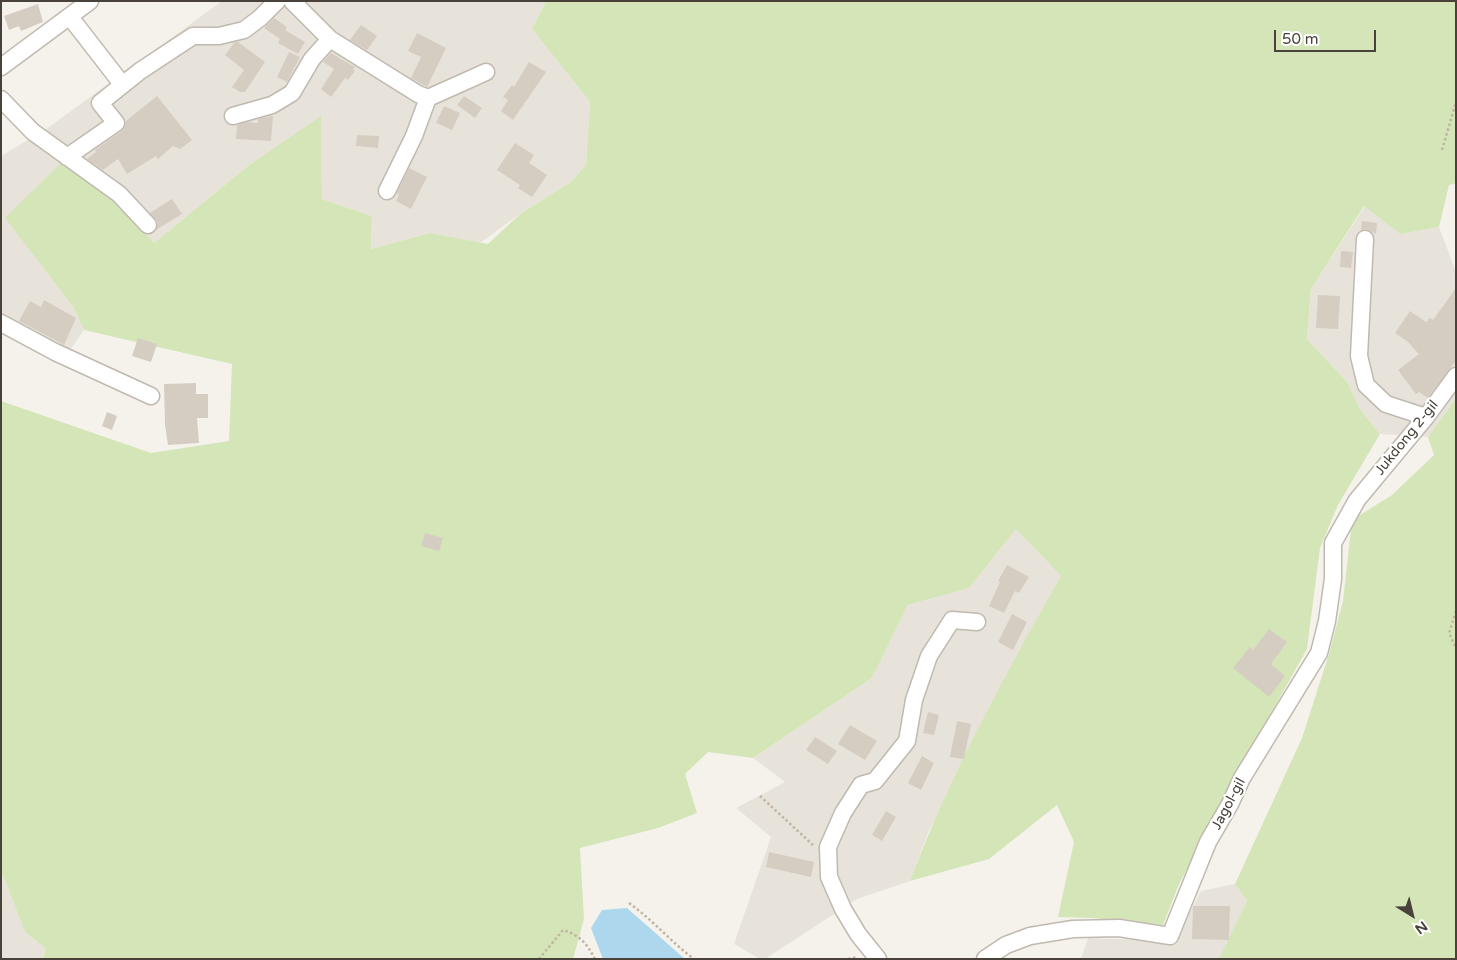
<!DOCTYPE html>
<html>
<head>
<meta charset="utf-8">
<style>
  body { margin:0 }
  #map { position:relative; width:1457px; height:960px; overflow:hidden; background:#f5f2ec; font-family:"Varela Round",sans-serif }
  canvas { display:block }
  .frame { position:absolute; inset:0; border:2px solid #49423a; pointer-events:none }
  .north { position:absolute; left:1387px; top:890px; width:50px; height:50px; -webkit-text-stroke:4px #fff; paint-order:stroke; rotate:144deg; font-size:14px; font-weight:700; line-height:20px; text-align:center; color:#49423a }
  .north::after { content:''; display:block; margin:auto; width:18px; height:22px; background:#49423a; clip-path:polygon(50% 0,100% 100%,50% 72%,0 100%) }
  .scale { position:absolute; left:1274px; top:30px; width:102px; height:22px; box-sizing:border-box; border:2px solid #49423a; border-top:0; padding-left:6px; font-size:15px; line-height:18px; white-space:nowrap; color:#49423a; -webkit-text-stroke:4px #fff; paint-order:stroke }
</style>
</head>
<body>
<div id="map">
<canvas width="1457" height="960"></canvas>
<div class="frame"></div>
<div class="north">N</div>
<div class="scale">50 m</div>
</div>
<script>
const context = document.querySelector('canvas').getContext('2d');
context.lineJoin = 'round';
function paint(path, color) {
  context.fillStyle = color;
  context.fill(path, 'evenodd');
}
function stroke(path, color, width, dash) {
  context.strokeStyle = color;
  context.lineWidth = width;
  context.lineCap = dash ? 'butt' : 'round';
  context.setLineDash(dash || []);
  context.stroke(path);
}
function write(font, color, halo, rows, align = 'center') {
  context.font = font + ' "Varela Round",sans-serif';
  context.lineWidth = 4.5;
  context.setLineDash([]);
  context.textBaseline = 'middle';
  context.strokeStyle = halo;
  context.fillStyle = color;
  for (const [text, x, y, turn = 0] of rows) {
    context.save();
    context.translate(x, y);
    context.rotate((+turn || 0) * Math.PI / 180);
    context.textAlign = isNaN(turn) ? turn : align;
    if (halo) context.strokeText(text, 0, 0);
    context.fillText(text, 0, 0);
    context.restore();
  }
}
const residential = new Path2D(`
  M222,1H546L532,29L590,102L586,165L572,181L520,214L480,243L430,233L371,249L372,216L322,199L321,117L249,165L154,243L113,199L72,305L84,330L63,360L1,325V156L45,130Z
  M1365,206L1400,234L1439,227L1456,272V398L1428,437L1380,434L1360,409L1348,383L1307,339L1311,289Z
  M1016,529L1061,576L928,833L910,881L857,899L765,959H760L734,944L771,837L736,808L785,782L753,758L872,678L908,605L969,588Z
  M1,871L25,932L46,949L43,959H1Z
  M1235,884L1247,901L1221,959H1081L1088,938L1174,941L1201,891Z`);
const green = new Path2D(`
  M546,1H1456V183L1449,185L1439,227L1400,234L1364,206L1311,289L1307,339L1348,383L1360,409L1380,434L1338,505L1320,548L1307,649L1262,729L1179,884L1163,925L1094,918L1058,917L1074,842L1057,805L989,859L910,881C950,775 1005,675 1061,576L1016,529L969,588L908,605L872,678L753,758L708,752L685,774L697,813L658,828L580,848L584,919L573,959H43L46,949L25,932L1,871V401L151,453L229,441L232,364L84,330L72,305L5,218L60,164L113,199L154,243L249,165L321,116L322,199L372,216L371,249L430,233L488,244L520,214L572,181L586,165L590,102L532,29Z
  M1456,398V959H1219L1247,901L1235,884L1302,738L1329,654L1343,601L1352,520L1392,495L1434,455L1428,437Z`);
const water = new Path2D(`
  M627,908L685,959H603L591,928L602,910Z`);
const building = new Path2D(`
  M38,4L43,22L21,31L19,26L9,30L4,16Z
  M274,18L287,27L285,30L305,42L298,54L278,43L280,39L264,28Z
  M361,25L377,36L367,50L350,40Z
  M417,33L446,48L427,87L411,78L421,57L408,51Z
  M235,42H238L265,62L245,92H240L232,87L244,70L225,55Z
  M289,52L300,57L287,82L277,77Z
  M331,53L355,67L353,70L355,71L348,80L345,78L331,97L321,89L334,69L323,62Z
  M529,62L546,72L513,120L501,111L508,100L503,97L512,85L514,87Z
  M157,96L192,140L180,149L173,146L158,159L156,156L127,174L118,159L103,170L87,159L96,152L95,150L122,131L125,127L126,121Z
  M464,96L482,108L475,118L457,105Z
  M444,106L460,113L452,130L436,123Z
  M271,116H273L271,141L236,139L237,125L248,122L258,123V119Z
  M357,135L379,136L378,148L356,146Z
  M515,143L534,155L529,163L547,175L532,197L518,188L520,185L497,170Z
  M409,168L427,177L411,209L396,201L399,195L397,193Z
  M172,199L182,214L156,230L158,222L150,213Z
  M1362,221L1377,223L1376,234L1366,229L1361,230Z
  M1341,251L1353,252L1351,268L1340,267Z
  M1456,288V361L1428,398L1419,392L1416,394L1398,370L1419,354L1408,342L1395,333L1410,311L1426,322L1430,318L1433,320Z
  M1318,295L1340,296L1338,329L1316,328Z
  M44,300L76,318L64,345L19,321L30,301L41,307Z
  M138,338L157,344L151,362L132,356Z
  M196,383V394H208V418H197L199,443L168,445L165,425L164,384Z
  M107,412L117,416L112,430L102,426Z
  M425,533L443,538L439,551L421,546Z
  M1007,565L1029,577L1019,593L1015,591L1004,613L989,606L1000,582L998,581Z
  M1012,614L1027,622L1013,650L998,642Z
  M1269,629L1287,642L1271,664L1285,676L1269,697L1233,668L1250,647L1253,650Z
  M928,712L939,715L934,735L923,733Z
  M957,721L971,724L964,759L950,757Z
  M850,725L877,741L865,760L838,744Z
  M815,737L837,751L828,764L806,750Z
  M922,756L934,763L921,790L908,783Z
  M886,811L896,817L882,841L872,835Z
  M769,852L814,862L811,877L766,867Z
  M1193,906H1230L1229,940L1192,939Z`);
const path = new Path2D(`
  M1442,150L1456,102
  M1456,611L1449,633L1456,648
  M760,796L813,845
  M629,903C653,920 671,942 694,959
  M539,959L563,930C580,935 587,944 595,959
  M848,959L857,957`);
const minor = new Path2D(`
  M292,1L330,39L418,94L428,98L486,72
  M70,17L122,84
  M1,67L90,1
  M1,99L33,132L119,194L148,225
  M233,116L272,105L292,93L312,59L330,39
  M67,157L116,123L100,103L140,71L193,36H219L244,30L260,18L277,1
  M387,191L414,136L428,98
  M1365,239L1359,356L1366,385L1386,404L1426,417
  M1,323L55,352L151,396
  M878,959L858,934L843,909L829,877L828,847L843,813L861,785L875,781L907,741L914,700L929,656L952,620L977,622
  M985,959L1006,945L1030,936L1073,929L1119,928L1170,936L1208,842L1230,804L1242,778L1319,653L1327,621L1333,579V543L1357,500L1426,417L1456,376`);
const streetNames = [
  ["Jukdong 2-gil",1407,438,-51],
  ["Jagol-gil",1229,804,-62]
];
paint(residential, '#e8e3da');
paint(green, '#d4e6b8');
paint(water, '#add7ed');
paint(building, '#d6cdc2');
stroke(minor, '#c0b9af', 19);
stroke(path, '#c1b4a1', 2.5, [2.5, 2.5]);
stroke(minor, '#fff', 16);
write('14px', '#49423a', '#fff', streetNames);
</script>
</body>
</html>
